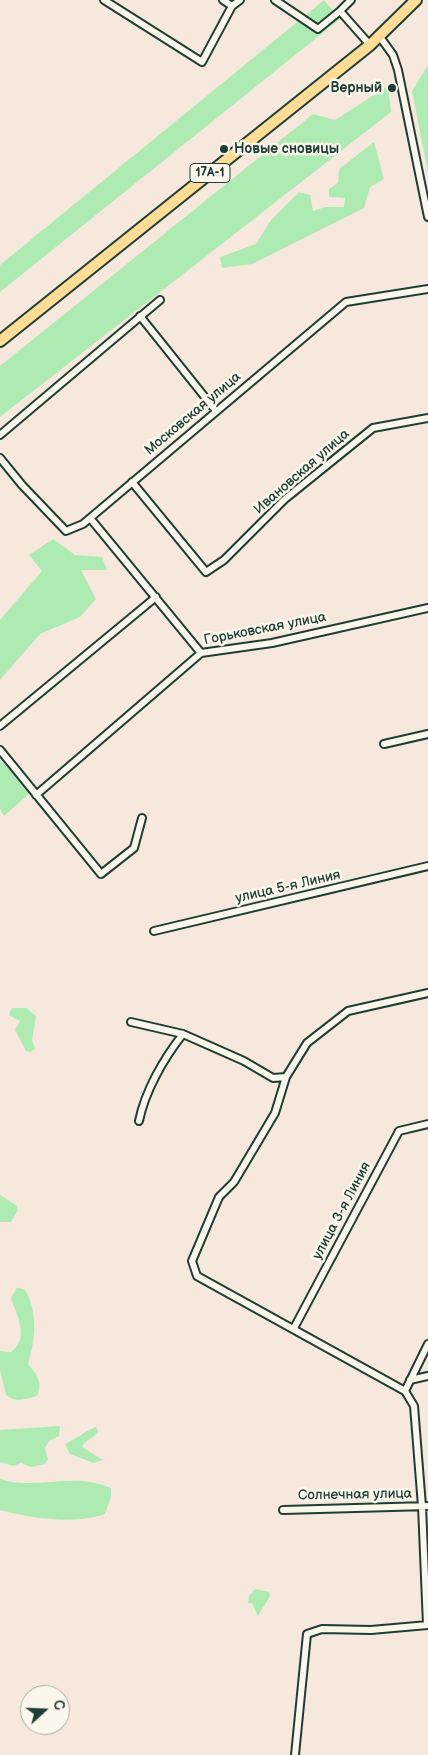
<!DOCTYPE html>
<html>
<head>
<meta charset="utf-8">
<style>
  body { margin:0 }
  #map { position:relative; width:428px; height:1755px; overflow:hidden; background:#f7e8dd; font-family:"Balsamiq Sans",sans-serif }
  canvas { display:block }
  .north { position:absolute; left:20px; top:1685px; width:50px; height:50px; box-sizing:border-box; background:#fbf7ec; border:1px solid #a3ada2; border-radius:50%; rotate:70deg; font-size:14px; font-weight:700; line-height:20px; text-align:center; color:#1f3d34 }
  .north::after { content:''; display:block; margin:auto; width:18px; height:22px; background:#1f3d34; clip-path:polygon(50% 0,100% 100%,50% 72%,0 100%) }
</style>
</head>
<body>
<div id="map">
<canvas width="428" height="1755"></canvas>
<div class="north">С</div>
</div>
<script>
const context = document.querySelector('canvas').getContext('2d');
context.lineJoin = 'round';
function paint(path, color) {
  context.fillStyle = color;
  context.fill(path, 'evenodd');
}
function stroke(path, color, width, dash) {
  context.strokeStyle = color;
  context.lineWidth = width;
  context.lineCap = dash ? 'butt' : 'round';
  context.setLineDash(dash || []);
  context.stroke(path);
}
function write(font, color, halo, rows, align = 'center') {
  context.font = font + ' "Balsamiq Sans",sans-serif';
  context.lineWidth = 5;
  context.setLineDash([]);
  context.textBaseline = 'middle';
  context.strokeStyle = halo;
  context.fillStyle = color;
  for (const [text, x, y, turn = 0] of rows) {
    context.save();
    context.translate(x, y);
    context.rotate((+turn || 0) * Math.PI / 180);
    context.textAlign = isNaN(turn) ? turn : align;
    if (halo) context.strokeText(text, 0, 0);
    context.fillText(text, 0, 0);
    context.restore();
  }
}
const green = new Path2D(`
  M324,0L340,19L0,292V265Z
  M428,65V173L412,91Z
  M388,86L391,112L0,417V366L313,114L335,120Z
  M374,142L384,179L370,187L364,208L252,264L222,268L220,257L256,244L271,220L299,192L310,195L313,211L325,207H344L345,198L329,197V189L338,183L339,169Z
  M53,539L75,555L102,557L107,570H81L96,599L80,617L40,634L0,680V620L42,571L29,555Z
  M0,760L31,792L4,816L0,809Z
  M12,1008H26L36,1016L32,1040L35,1049L30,1052L26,1051L15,1030L20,1021L9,1015Z
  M0,1195L16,1205L18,1210L11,1222H0Z
  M17,1288L24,1289C39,1310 35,1342 28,1364C37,1375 43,1382 37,1396C26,1399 16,1403 6,1395L0,1370V1351L11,1352C30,1338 17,1316 11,1298Z
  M60,1426L59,1436L49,1441L45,1448L48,1459L45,1464L31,1467L21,1463L13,1466L0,1462V1430Z
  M96,1427L98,1431C95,1438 86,1439 82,1447L103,1460L94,1463L70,1454L65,1444C77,1439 84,1431 96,1427Z
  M0,1479C37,1491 71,1471 111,1488V1497L105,1514C76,1525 29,1518 0,1510Z
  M255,1589L269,1592L270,1596L258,1616L252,1603H248L249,1596Z`);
const minor = new Path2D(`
  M104,0L202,62L232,6L240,0
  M223,0L232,6
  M275,0L318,29L340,11
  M351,0L340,11L370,45
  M380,37L393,55L398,70L428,217
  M140,316L216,411
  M0,435L160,300
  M0,458L22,485L66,531L83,524L346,302L428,289
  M132,482L206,572L224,560L285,499L373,428L428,418
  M90,518L201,653
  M0,726L156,597
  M384,744L428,734
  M0,750L101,874L134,848L142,818
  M36,795L201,653L272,643L428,608
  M154,931L428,866
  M131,1022L183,1034L244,1061L273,1078L286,1077
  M139,1121C145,1091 164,1058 183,1034
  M294,1328L399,1131L428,1124
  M410,1380L428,1376
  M405,1391L428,1344
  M283,1510L428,1506
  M427,1625L422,1506L414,1406L405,1391L197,1276L192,1261L219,1197L234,1182L275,1113L286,1077L307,1043L348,1011L428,993
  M295,1755L307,1634L322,1629L371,1630L428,1625`);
const primary = new Path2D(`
  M0,341L370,45L416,0`);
const markers = [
  [392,88,5,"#1f3d34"],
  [224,149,5,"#1f3d34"]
];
const shields = [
  [210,173,40]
];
const shieldNames = [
  ["17А-1",210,173]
];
const poiNames = [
  ["Верный",382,88],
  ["Новые сновицы",234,149,"left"]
];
const streetNames = [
  ["Московская улица",193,414,-40],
  ["Ивановская улица",302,472,-41],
  ["Горьковская улица",265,629,-11],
  ["улица 5-я Линия",288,887,-13],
  ["улица 3-я Линия",342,1211,-62],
  ["Солнечная улица",355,1495,-1]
];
paint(green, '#aeebb2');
stroke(minor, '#1f3d34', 10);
stroke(primary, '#1f3d34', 14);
stroke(minor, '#fbf7ec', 6);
stroke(primary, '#ffdd96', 10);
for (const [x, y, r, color] of markers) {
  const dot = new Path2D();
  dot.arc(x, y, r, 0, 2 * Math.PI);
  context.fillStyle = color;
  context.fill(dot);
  stroke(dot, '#fbf7ec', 2);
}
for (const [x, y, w] of shields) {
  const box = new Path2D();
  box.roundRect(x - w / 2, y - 9.5, w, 19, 4);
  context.fillStyle = '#fbf7ec';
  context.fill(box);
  stroke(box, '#1f3d34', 1);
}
write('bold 12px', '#1f3d34', null, shieldNames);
write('bold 14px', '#1f3d34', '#fbf7ec', poiNames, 'right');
write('14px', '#1f3d34', '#fbf7ec', streetNames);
</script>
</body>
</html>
